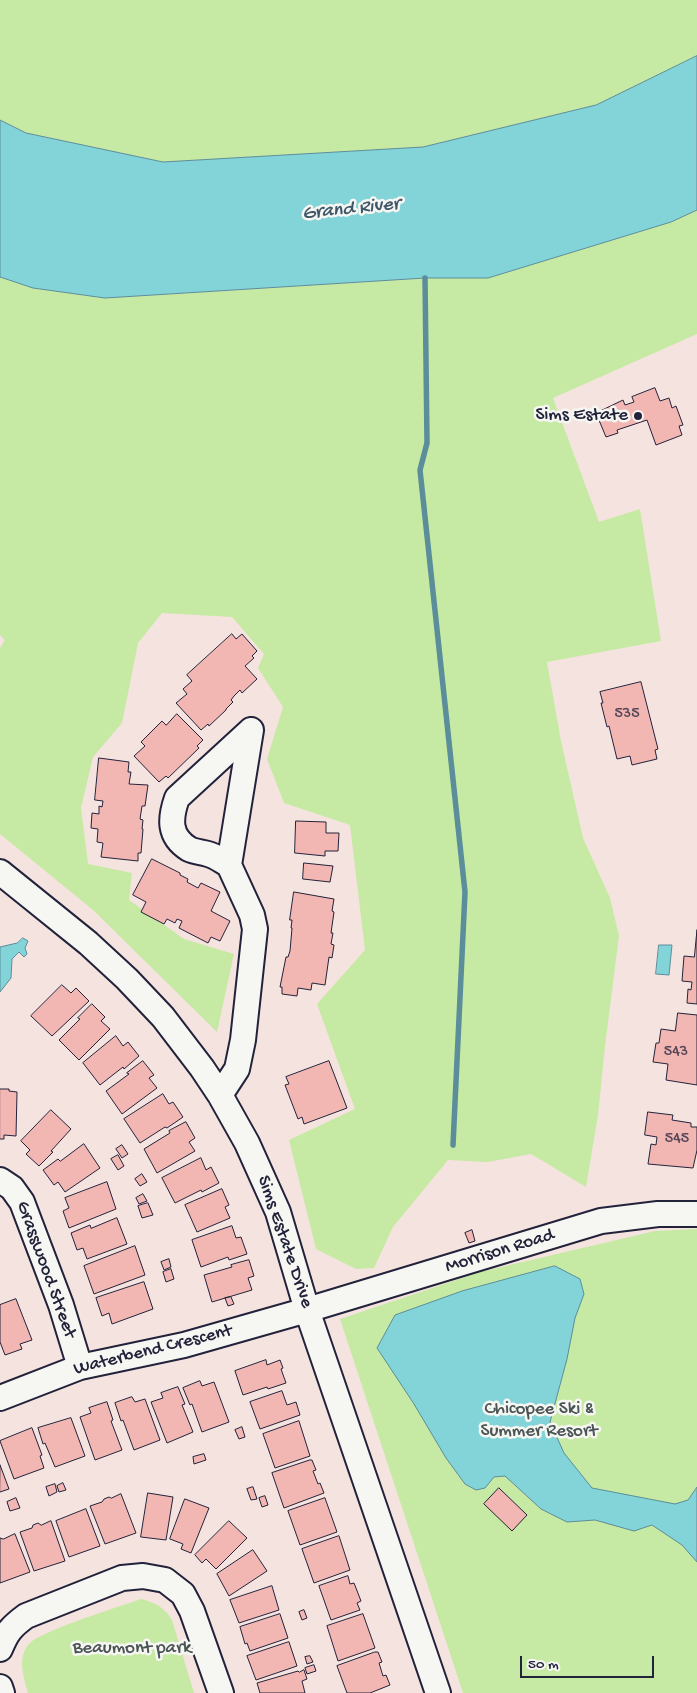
<!DOCTYPE html>
<html>
<head>
<meta charset="utf-8">
<style>
  body { margin:0 }
  #map { position:relative; width:697px; height:1693px; overflow:hidden; background:#f5e3df; font-family:"Gochi Hand",sans-serif }
  canvas { display:block }
  .scale { position:absolute; left:520px; top:1656px; width:134px; height:22px; box-sizing:border-box; border:2px solid #22223b; border-top:0; padding-left:6px; font-size:15px; line-height:18px; white-space:nowrap; color:#22223b; -webkit-text-stroke:4px #f6f6f2; paint-order:stroke }
</style>
</head>
<body>
<div id="map">
<canvas width="697" height="1693"></canvas>
<div class="scale">50 m</div>
</div>
<script>
const context = document.querySelector('canvas').getContext('2d');
context.lineJoin = 'round';
function paint(path, color) {
  context.fillStyle = color;
  context.fill(path, 'evenodd');
}
function stroke(path, color, width, dash) {
  context.strokeStyle = color;
  context.lineWidth = width;
  context.lineCap = dash ? 'butt' : 'round';
  context.setLineDash(dash || []);
  context.stroke(path);
}
function write(font, color, halo, rows, align = 'center') {
  context.font = font + ' "Gochi Hand",sans-serif';
  context.lineWidth = 5;
  context.setLineDash([]);
  context.textBaseline = 'middle';
  context.strokeStyle = halo;
  context.fillStyle = color;
  for (const [text, x, y, turn = 0] of rows) {
    context.save();
    context.translate(x, y);
    context.rotate((+turn || 0) * Math.PI / 180);
    context.textAlign = isNaN(turn) ? turn : align;
    if (halo) context.strokeText(text, 0, 0);
    context.fillText(text, 0, 0);
    context.restore();
  }
}
const green = new Path2D(`
  M0,0H697V56L596,105L423,147L163,162L26,133L0,120Z
  M697,210V334L553,398L599,522L640,509L661,641L547,662L561,741L583,838L610,898L619,936L605,1046L598,1115L586,1187L531,1154L488,1162L448,1160L393,1227L374,1268L356,1269L316,1249L289,1140L355,1109L317,1004L365,950L350,825L284,803L267,759L283,707L258,668L264,654L232,617L162,613L138,643L122,723L93,757L81,808L88,864L132,873L129,900L184,939L234,954L217,1032L93,910L0,834V648L5,640L0,635V277L33,288L105,298L425,278H488L671,222Z
  M697,1229V1693H463L340,1319L480,1272L655,1231Z
  M141,1599C156,1603 164,1607 172,1620L194,1693H28C24,1678 17,1659 28,1645C39,1631 119,1607 141,1599Z`);
const water = new Path2D(`
  M697,56V210L671,222L488,278H425L105,298L33,288L0,277V120L26,133L163,162L423,147L596,105Z
  M23,938L28,941L25,948L27,954L24,957L19,952L12,959L11,978L0,992V947L17,943Z
  M659,945H672L669,975L656,974Z
  M555,1266L580,1279L584,1294L575,1318L567,1359L550,1422L564,1453L592,1488L675,1504L688,1500L697,1487V1562L682,1545L652,1525L634,1531L595,1520L567,1522L541,1509L505,1476L494,1477L485,1488L476,1490L465,1484L446,1458L414,1404L377,1348L395,1315L462,1291Z`);
const stream = new Path2D(`
  M425,278L427,443L420,470L465,892L453,1145`);
const building = new Path2D(`
  M655,388L660,401L669,398L672,408L676,406L683,425L679,426L682,435L656,445L647,420L617,430L618,433L606,437L596,413L623,400L625,405L634,402L632,397Z
  M232,634L236,639L242,634L257,651L252,656L254,658L245,666L257,679L242,693L240,690L234,696L231,700L233,702L226,709V710L209,726L208,724L201,730L176,703L187,694L183,689L192,681L187,675Z
  M641,682L658,749L655,750L657,759L632,765L630,756L617,759L609,726L607,727L601,703H603L600,692Z
  M177,714L203,740L197,746L199,748L168,778L166,776L159,782L134,756L145,746L141,742L162,721L166,725Z
  M99,758L129,762L128,772H131L129,784L148,785L145,806H142L140,819L143,820L142,829H143L141,853H138V861L101,857L103,843L97,842L98,829L91,828L92,813L99,814V806L102,807L103,801L95,800Z
  M296,821L326,822V833H339L338,851H325V856L295,853Z
  M152,859L180,873V875L188,879L187,882L198,888L201,883L220,892L211,911L230,921L220,941L211,937L208,943L179,928L182,921L177,919L175,923L167,919L164,924L141,912L146,902L133,895Z
  M304,863L333,866L330,882L303,879Z
  M294,892L334,899L332,911L334,912L331,933H333L331,944L334,945L332,958L329,957L325,985L312,983L311,990L298,988L297,996L282,994V987H280L286,957H288L290,951L292,928H291L292,920H290Z
  M697,930V1004L687,1003L688,989L691,990L692,982L682,981L684,956L694,957Z
  M62,985L71,993L76,988L89,1001L52,1036L31,1016Z
  M92,1004L105,1017L101,1021L110,1029L79,1060L59,1040L80,1019L78,1018Z
  M678,1013L697,1015V1085L666,1080L668,1064L653,1062L656,1043H659L661,1029L675,1031Z
  M116,1036L123,1046L128,1042L139,1056L124,1069L123,1067L100,1085L83,1063Z
  M143,1061L154,1075L149,1078L157,1088L122,1114L106,1091L129,1074L127,1073Z
  M329,1061L347,1108L304,1124L302,1117L298,1119L285,1085L289,1084L286,1077Z
  M0,1089H9V1091L17,1092L16,1136L4,1135V1139H0Z
  M163,1094L169,1104L173,1102L183,1117L167,1128L165,1127L140,1143L124,1119Z
  M51,1110L71,1129L51,1151L53,1152L39,1166L26,1154L30,1150L21,1141Z
  M648,1112L673,1115L672,1120L691,1123V1127H697V1150L693,1168L648,1164L651,1144L656,1145L657,1137L645,1135Z
  M186,1122L195,1138L189,1142L195,1151L157,1173L144,1149L170,1133L169,1131Z
  M84,1144L100,1168L65,1192L58,1182L54,1185L43,1170L58,1159L60,1161Z
  M122,1145L128,1154L122,1158L116,1149Z
  M118,1155L124,1166L118,1170L111,1159Z
  M201,1158L206,1170L211,1167L219,1183L202,1192L201,1190L175,1203L162,1178Z
  M142,1174L147,1182L140,1186L135,1179Z
  M107,1182L116,1209L69,1228L63,1211L69,1208L65,1198Z
  M222,1189L229,1205L225,1207L230,1218L197,1232L185,1205Z
  M143,1194L147,1201L139,1204L136,1198Z
  M148,1203L153,1215L142,1218L138,1206Z
  M117,1218L127,1244L87,1259L83,1248L77,1250L71,1233L90,1225L91,1228Z
  M232,1226L236,1238L241,1237L247,1254L229,1260L228,1257L201,1267L192,1240Z
  M472,1230L475,1241L469,1243L465,1233Z
  M135,1246L145,1275L94,1294L84,1266Z
  M169,1259L171,1267L164,1270L161,1262Z
  M249,1260L254,1276L248,1278L252,1290L212,1302L204,1275L232,1267L231,1265Z
  M171,1269L174,1279L166,1282L163,1272Z
  M144,1282L153,1309L112,1324L109,1313L102,1316L96,1298Z
  M231,1297L234,1304L228,1306L225,1298Z
  M16,1299L32,1340L20,1344L22,1349L5,1355L0,1342V1305Z
  M266,1360L267,1365L280,1360L283,1368L281,1369L286,1383L268,1389L267,1387L243,1395L235,1371Z
  M200,1381L202,1386L214,1382L229,1422L202,1432L192,1404L190,1405L183,1388Z
  M178,1387L185,1404L182,1405L193,1432L167,1443L151,1402L163,1398L161,1393Z
  M282,1391L287,1405L296,1402L300,1415L260,1429L250,1402Z
  M132,1397L135,1402L145,1399L160,1440L134,1450L123,1420L121,1421L115,1403Z
  M107,1402L113,1420L111,1421L122,1450L95,1460L80,1417L91,1413L89,1408Z
  M71,1418L85,1456L55,1467L45,1443L43,1444L38,1428Z
  M299,1421L310,1456L275,1468L263,1434Z
  M242,1427L245,1437L239,1439L235,1430Z
  M32,1428L42,1455L40,1456L44,1468L14,1479L0,1441Z
  M204,1454L206,1460L194,1464L193,1457Z
  M310,1460H312L316,1470L313,1471L318,1484L320,1483L324,1493L284,1508L272,1473Z
  M0,1465L9,1489L0,1492Z
  M63,1483L66,1490L59,1492L57,1486Z
  M55,1484L57,1492L49,1496L46,1487Z
  M253,1487L257,1499L251,1500L247,1489Z
  M499,1488L527,1515L512,1531L484,1504Z
  M148,1493L173,1497L166,1540L141,1537Z
  M121,1494L136,1533L105,1544L90,1506L102,1502L104,1499L109,1497L111,1498Z
  M265,1496L268,1505L262,1507L259,1498Z
  M16,1498L20,1508L10,1511L7,1502Z
  M325,1498L337,1532L300,1545L288,1511Z
  M185,1499L209,1508L191,1553L181,1549L183,1544L170,1539Z
  M86,1509L100,1546L69,1557L56,1521Z
  M51,1521L65,1561L34,1571L20,1532L32,1528L33,1525L38,1523L41,1525Z
  M229,1521L247,1538L216,1569L206,1559L202,1563L195,1555Z
  M15,1534L30,1572L0,1583V1538L3,1539Z
  M339,1536L350,1570L314,1583L302,1549Z
  M253,1550L267,1571L229,1596L217,1574Z
  M348,1576L350,1584L354,1583L361,1601L357,1603L360,1610L331,1620L319,1586Z
  M272,1586L279,1610L239,1623L230,1600Z
  M304,1610L307,1618L302,1620L299,1612Z
  M280,1614L288,1638L250,1651L247,1643L245,1644L240,1627Z
  M363,1614L375,1648L338,1661L327,1626Z
  M289,1642L297,1666L256,1680L247,1656Z
  M375,1652H378L382,1662L379,1663L383,1676L386,1675L390,1685L370,1693H347L337,1666Z
  M310,1656L313,1662L307,1664L305,1657Z
  M314,1665L316,1671L307,1674L305,1668Z
  M304,1670L307,1679L302,1681L305,1693H260L257,1683L298,1671L299,1672Z`);
const minor = new Path2D(`
  M229,865C223,862 216,856 208,854C202,852 195,852 189,849C168,836 170,818 177,798L251,730
  M0,872L88,943L127,979L163,1017L202,1068L220,1095L247,1143L278,1212L307,1310L438,1693
  M220,1095L237,1069L243,1040L255,929L252,915L229,865L251,730
  M0,1180L12,1188L22,1202L61,1305L80,1367
  M0,1398L80,1367L184,1345L307,1310L601,1221L658,1214H697
  M0,1649C7,1632 11,1627 26,1616L122,1578L143,1576L165,1580L183,1594L192,1611L221,1693
  M0,1687L2,1693`);
const markers = [
  [638,416,5,"#22223b"]
];
const numberNames = [
  ["535",627,715],
  ["543",676,1053],
  ["545",677,1140]
];
const poiNames = [
  ["Sims Estate",628,416]
];
const streetNames = [
  ["Sims Estate Drive",284,1242,71],
  ["Morrison Road",500,1252,-17],
  ["Grasswood Street",45,1270,70],
  ["Waterbend Crescent",153,1351,-14]
];
const parkNames = [
  ["Chicopee Ski &",539,1410],
  ["Summer Resort",539,1432],
  ["Beaumont park",132,1649]
];
const waterNames = [
  ["Grand River",351,210,-6]
];
paint(green, '#c6eaa3');
paint(water, '#82d4d9');
stroke(water, '#5c8d9a', 1);
stroke(stream, '#5c8d9a', 5.5);
paint(building, '#f3b7b3');
stroke(building, '#22223b', 1);
stroke(minor, '#22223b', 28);
stroke(minor, '#f6f6f2', 24);
for (const [x, y, r, color] of markers) {
  const dot = new Path2D();
  dot.arc(x, y, r, 0, 2 * Math.PI);
  context.fillStyle = color;
  context.fill(dot);
  stroke(dot, '#f6f6f2', 2);
}
write('16px', '#564759', null, numberNames);
write('19px', '#22223b', '#f6f6f2', poiNames, 'right');
write('19px', '#22223b', '#f6f6f2', streetNames);
write('19px', '#4b5455', '#f6f6f2', parkNames);
write('italic 20px', '#3f576a', '#f6f6f2', waterNames);
</script>
</body>
</html>
